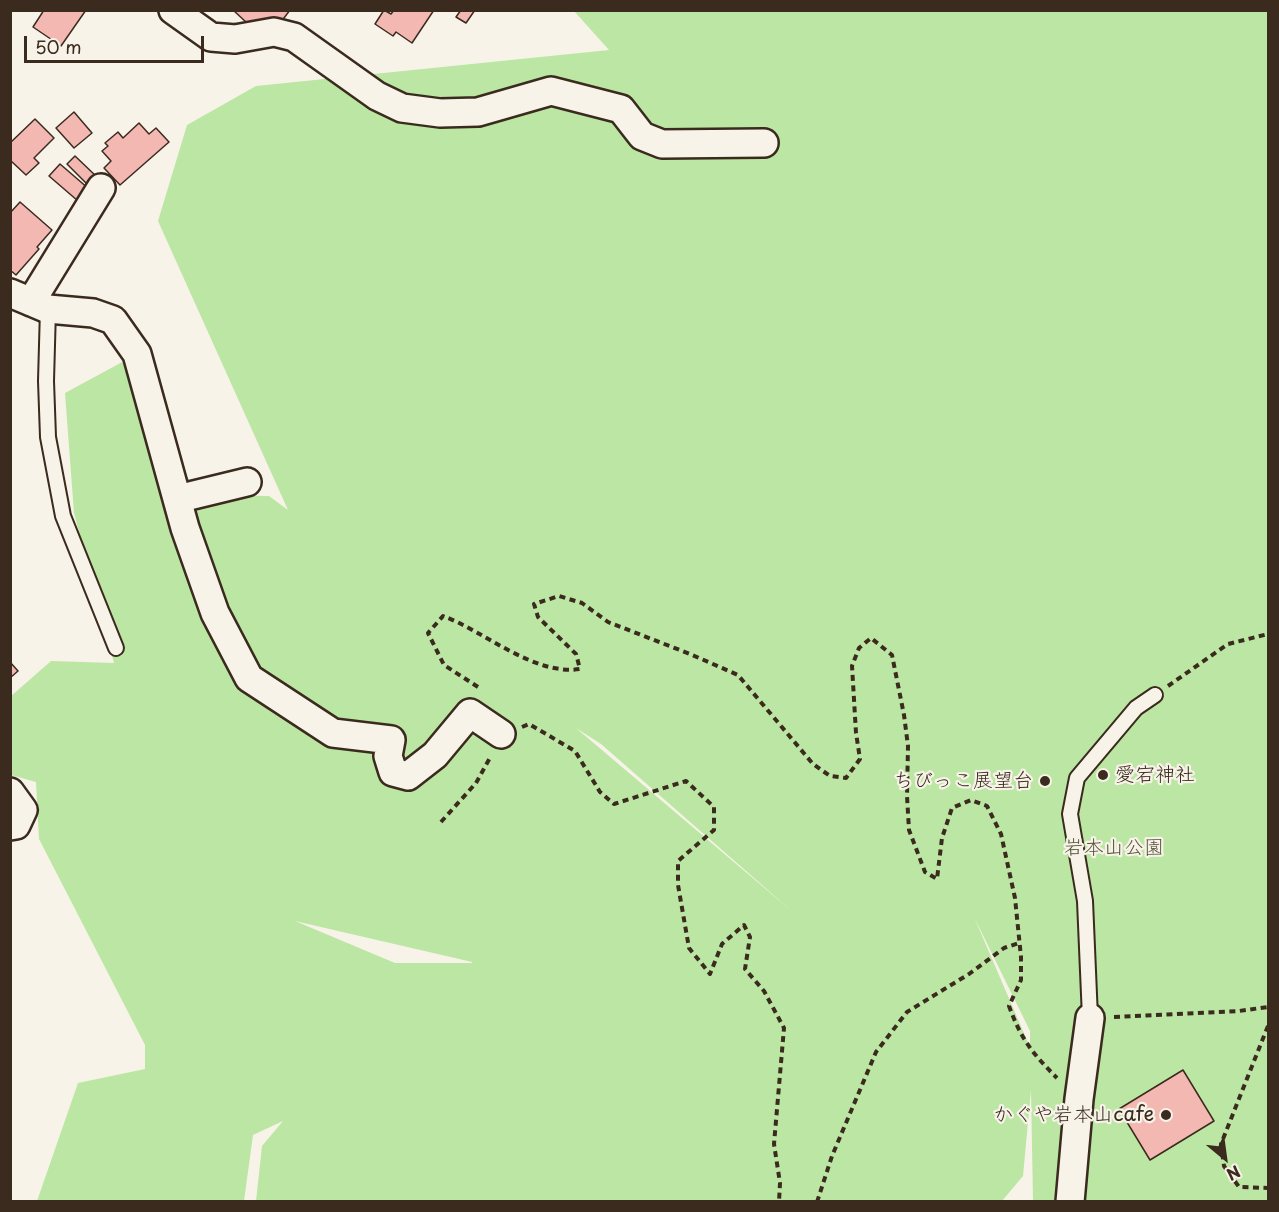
<!DOCTYPE html>
<html>
<head>
<meta charset="utf-8">
<style>
  body { margin:0 }
  #map { position:relative; width:1279px; height:1212px; overflow:hidden; background:#f7f3e8; font-family:"Playpen Sans",sans-serif }
  canvas { display:block }
  .frame { position:absolute; inset:0; border:12px solid #3b2a1e; pointer-events:none }
  .north { position:absolute; left:1195px; top:1128px; width:60px; height:60px; -webkit-text-stroke:4px #f7f3e8; paint-order:stroke; rotate:151deg; font-size:16px; font-weight:700; line-height:24px; text-align:center; color:#3b2a1e }
  .north::after { content:''; display:block; margin:auto; width:21px; height:27px; background:#3b2a1e; clip-path:polygon(50% 0,100% 100%,50% 72%,0 100%) }
  .scale { position:absolute; left:24px; top:36px; width:180px; height:27px; box-sizing:border-box; border:3px solid #3b2a1e; border-top:0; padding-left:8px; font-size:18px; line-height:21px; white-space:nowrap; color:#3b2a1e; -webkit-text-stroke:4px #f7f3e8; paint-order:stroke }
</style>
</head>
<body>
<div id="map">
<canvas width="1279" height="1212"></canvas>
<div class="frame"></div>
<div class="north">N</div>
<div class="scale">50 m</div>
</div>
<script>
const context = document.querySelector('canvas').getContext('2d');
context.lineJoin = 'round';
function paint(path, color) {
  context.fillStyle = color;
  context.fill(path, 'evenodd');
}
function stroke(path, color, width, dash) {
  context.strokeStyle = color;
  context.lineWidth = width;
  context.lineCap = dash ? 'butt' : 'round';
  context.setLineDash(dash || []);
  context.stroke(path);
}
function write(font, color, halo, rows, align = 'center') {
  context.font = font + ' "Playpen Sans","Klee One",sans-serif';
  context.lineWidth = 4.5;
  context.setLineDash([]);
  context.textBaseline = 'middle';
  context.strokeStyle = halo;
  context.fillStyle = color;
  for (const [text, x, y, turn = 0] of rows) {
    context.save();
    context.translate(x, y);
    context.rotate((+turn || 0) * Math.PI / 180);
    context.textAlign = isNaN(turn) ? turn : align;
    if (halo) context.strokeText(text, 0, 0);
    context.fillText(text, 0, 0);
    context.restore();
  }
}
const green = new Path2D(`
  M574,11H1268V1201H1033L1031,1090L1023,1176L1002,1201H256L262,1146L283,1121L253,1135L244,1201H37L78,1083L145,1069V1045L39,839L36,782L11,775L10,697L51,661L114,663L74,513L65,393L137,354L195,495L269,496L288,510L158,221L187,125L256,86L609,50ZM576,728L601,744L794,913ZM974,917L1030,1031V1046L1029,1045ZM295,921L472,962V963H395Z`);
const building = new Path2D(`
  M44,10H86L61,46L33,27Z
  M233,10H290L281,22L247,23Z
  M384,10L391,14L394,10H434L412,43L396,32L393,36L375,24Z
  M461,10H475L466,23L456,17Z
  M74,112L92,133L74,148L56,128Z
  M35,119L54,138L34,158L39,163L26,175L10,160V143Z
  M139,123L149,134L156,128L169,142L120,185L104,168L111,161L102,151L108,146L105,143L118,132L123,138Z
  M75,156L97,177L88,185L67,164Z
  M60,164L89,189L78,201L49,176Z
  M20,202L52,230L37,247L39,249L16,275L10,270V213Z
  M10,662L18,671L10,678Z
  M1183,1070L1214,1121L1150,1160L1119,1109Z`);
const path = new Path2D(`
  M1168,686L1228,644L1268,634
  M478,687L444,665L428,633L443,616C484,631 534,676 580,669L576,654L538,617L534,604L559,596L582,603L608,622L690,654L738,675L813,764L830,776L846,778L860,759L856,733L852,666L859,648L871,638L892,655L904,715L908,746L907,796L909,830L925,872L937,879L942,838L952,808L971,800L987,806L1001,834L1015,898L1021,957V980L1009,1006C1021,1039 1032,1053 1057,1078
  M522,727L529,724L575,751L600,792L614,804L686,781L714,807V830L678,861V885L689,948L710,974L722,944L744,925L750,937L745,969L764,991L784,1028L774,1144L780,1183L779,1202
  M441,822L476,783L491,756
  M1114,1017L1239,1011L1268,1007
  M1268,1026L1221,1144L1224,1166L1239,1187L1268,1188
  M817,1202L832,1156L876,1052L907,1012L969,974L1004,948L1019,943`);
const lane = new Path2D(`
  M48,309L46,381L48,437L63,516L116,648
  M1090,1018L1085,901L1070,814L1077,778L1136,708L1155,695`);
const street = new Path2D(`
  M173,10L211,37L235,39L274,32L294,37L377,96L402,108L440,113L478,112L551,91L621,109L642,136L662,144L764,143
  M10,293L48,309L93,313L113,320L137,354L185,528L215,613L249,678L333,733L391,740L388,756L393,772L408,776L435,755L470,713L501,734
  M31,302L101,188
  M177,499L247,482
  M10,792L23,810L16,825L10,826
  M1070,1202L1079,1099L1090,1018`);
const markers = [
  [1103,775,6,"#3b2a1e"],
  [1045,781,6,"#3b2a1e"],
  [1166,1115,6,"#3b2a1e"]
];
const poiNames = [
  ["愛宕神社",1115,775,"left"],
  ["ちびっこ展望台",1033,781],
  ["かぐや岩本山cafe",1154,1115]
];
const parkNames = [
  ["岩本山公園",1114,848]
];
paint(green, '#bce6a3');
paint(building, '#f4b8b3');
stroke(building, '#3b2a1e', 1.5);
stroke(lane, '#3b2a1e', 18);
stroke(street, '#3b2a1e', 32);
stroke(path, '#3b2a1e', 4, [6, 4.5]);
stroke(lane, '#f7f3e8', 14);
stroke(street, '#f7f3e8', 27);
for (const [x, y, r, color] of markers) {
  const dot = new Path2D();
  dot.arc(x, y, r, 0, 2 * Math.PI);
  context.fillStyle = color;
  context.fill(dot);
  stroke(dot, '#f7f3e8', 2);
}
write('20px', '#3b2a1e', '#f7f3e8', poiNames, 'right');
write('20px', '#555039', '#f7f3e8', parkNames);
</script>
</body>
</html>
